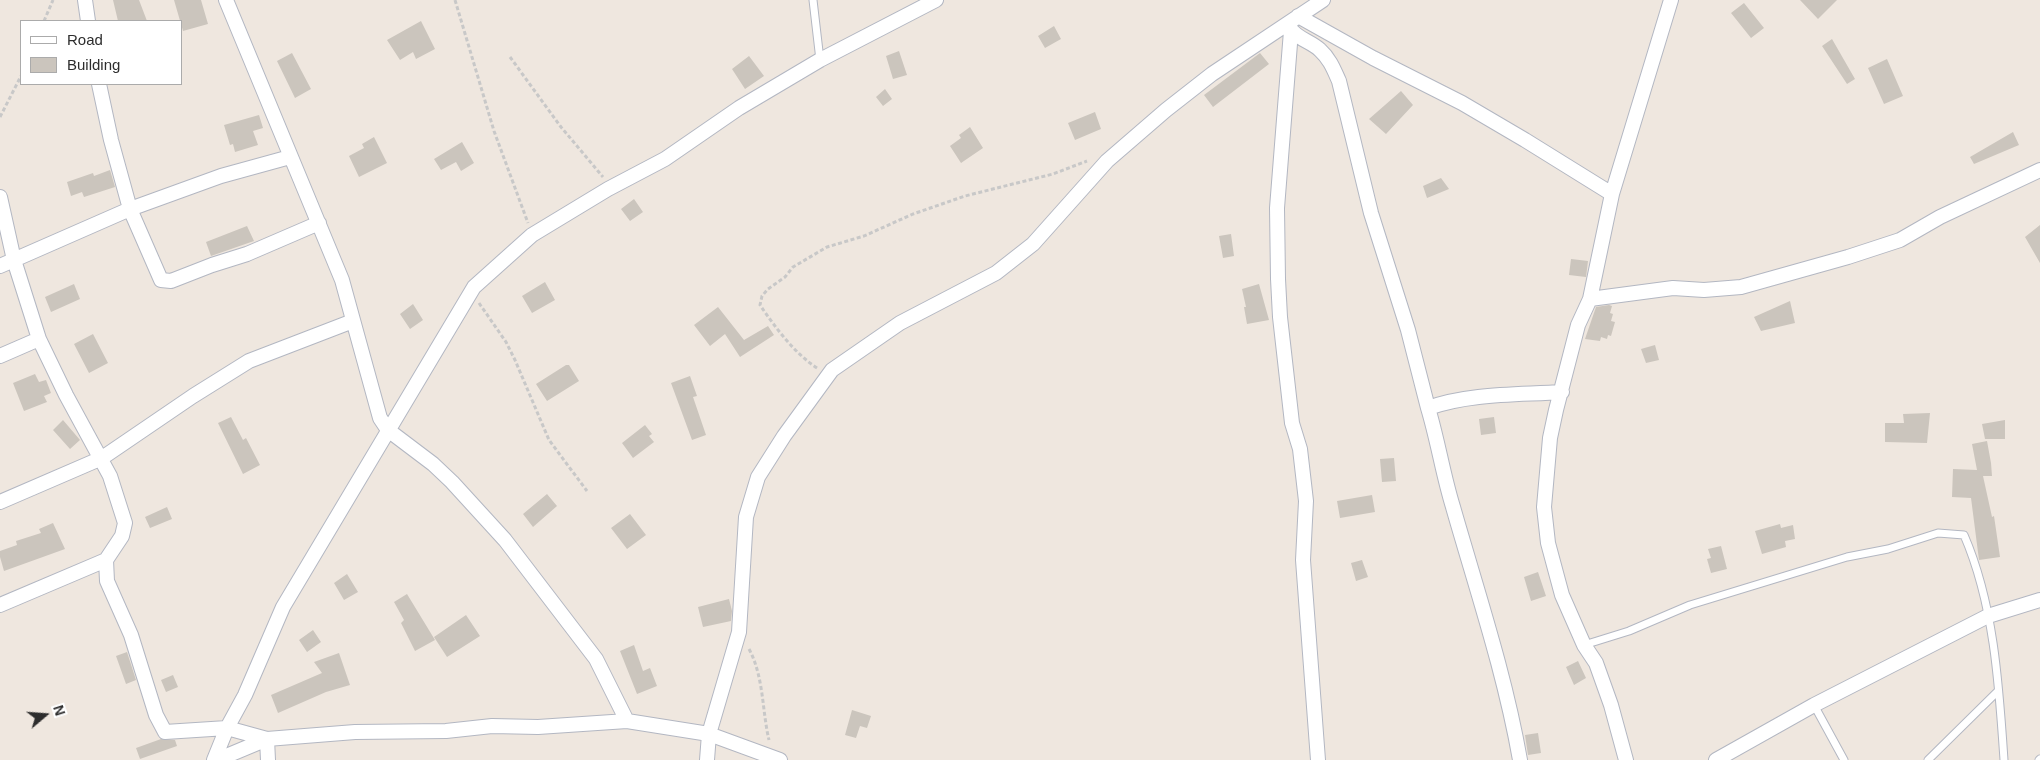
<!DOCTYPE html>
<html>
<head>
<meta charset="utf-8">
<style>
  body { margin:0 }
  #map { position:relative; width:2040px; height:760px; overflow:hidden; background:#efe7df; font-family:Helvetica,sans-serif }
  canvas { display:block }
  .legend { position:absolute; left:20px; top:20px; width:162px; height:65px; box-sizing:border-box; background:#fff; border:1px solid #ababab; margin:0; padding:6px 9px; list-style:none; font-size:15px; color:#2d2d2d }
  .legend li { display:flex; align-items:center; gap:10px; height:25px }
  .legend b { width:25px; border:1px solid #ababab }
  .north { position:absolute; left:20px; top:690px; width:50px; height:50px; -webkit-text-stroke:4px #fff; paint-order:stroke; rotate:72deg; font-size:14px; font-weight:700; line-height:20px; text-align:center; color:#2d2d2d }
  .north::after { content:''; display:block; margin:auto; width:18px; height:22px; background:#2d2d2d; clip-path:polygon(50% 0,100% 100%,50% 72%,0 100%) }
</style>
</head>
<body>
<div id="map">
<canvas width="2040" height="760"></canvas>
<ul class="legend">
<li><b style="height:6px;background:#fff"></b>Road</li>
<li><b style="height:14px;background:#cbc5bd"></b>Building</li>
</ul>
<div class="north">N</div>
</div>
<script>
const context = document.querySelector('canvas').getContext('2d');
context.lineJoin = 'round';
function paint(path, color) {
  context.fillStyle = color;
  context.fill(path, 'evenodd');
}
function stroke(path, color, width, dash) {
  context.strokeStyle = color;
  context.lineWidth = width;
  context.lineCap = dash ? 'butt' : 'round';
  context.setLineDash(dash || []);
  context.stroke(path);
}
const building = new Path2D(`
  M113,0H139L147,21H118Z
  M174,0H201L208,24L183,31Z
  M1800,0H1837L1818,19Z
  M1744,3L1764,28L1751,38L1731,13Z
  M421,21L435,49L416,59L413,52L400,60L387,40Z
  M1054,26L1061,39L1045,48L1038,36Z
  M1832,39L1855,79L1847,84L1822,46Z
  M899,51L907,75L893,79L886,56Z
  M292,53L311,89L295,98L277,61Z
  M1260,53L1269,64L1213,107L1204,95Z
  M749,56L764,76L745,89L732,69Z
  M1887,59L1903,96L1884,104L1868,68Z
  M885,89L892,99L883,106L876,97Z
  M1401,91L1413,105L1386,134L1369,119Z
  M1095,112L1101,129L1075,140L1068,123Z
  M259,115L263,128L253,131L258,145L235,152L233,144L230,145L224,125Z
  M970,127L983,148L961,163L950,146L961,138L959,135Z
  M2013,132L2019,145L1974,164L1970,157Z
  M374,137L387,163L359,177L349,156L364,148L362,144Z
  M462,142L474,163L461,171L456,162L441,170L434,159Z
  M110,170L115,187L84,197L82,192L71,196L67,182L93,173L94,176Z
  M1441,178L1449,189L1427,198L1423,186Z
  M634,199L643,212L630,221L621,209Z
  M2040,225V263L2025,237Z
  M247,226L254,241L211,256L206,242Z
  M1231,234L1234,256L1223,258L1219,236Z
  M1571,259L1588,261L1586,277L1569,275Z
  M545,282L555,300L532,313L522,296Z
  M74,284L80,299L51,312L45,297Z
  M1259,284L1269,320L1247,324L1244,307H1246L1242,289Z
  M1790,301L1795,323L1761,331L1754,317Z
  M413,304L423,320L410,329L400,314Z
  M1609,305L1612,306L1610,313L1613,314L1611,321L1615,322L1611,336L1608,335L1607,339L1601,337L1600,341L1585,339L1596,307Z
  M718,307L744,340L768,326L774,335L740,357L725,334L710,346L694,325Z
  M93,334L108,363L89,373L74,344Z
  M1655,345L1659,360L1646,363L1641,349Z
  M566,365H569L579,381L547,401L536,384Z
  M35,374L39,382L46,380L51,393L44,396L47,402L24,411L13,383Z
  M690,376L697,396L693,397L706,435L692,440L671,383Z
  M1930,413L1927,443L1885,442V423H1904L1903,414Z
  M231,417L243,440L246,438L260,465L243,474L218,423Z
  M1494,417L1496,433L1481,435L1479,419Z
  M63,420L80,440L70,449L53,430Z
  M2005,420V439H1985L1982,424Z
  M645,425L652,434L649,436L654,442L633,458L622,443Z
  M1987,441L1991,463L1992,476H1983L1992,517L1994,516L2000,557L1979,560L1971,498L1952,497L1953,469L1977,470L1972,444Z
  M1394,458L1396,481L1382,482L1380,459Z
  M547,494L557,506L533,527L523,514Z
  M1372,495L1375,512L1340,518L1337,501Z
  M167,507L172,519L150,528L145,517Z
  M630,514L646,535L627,549L611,528Z
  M53,523L65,549L4,571L0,557V551L17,545L16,541L41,533L39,529Z
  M1780,524L1781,528L1793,525L1795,539L1785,541L1786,547L1762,554L1755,531Z
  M1721,546L1727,569L1711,573L1707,559L1711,558L1708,549Z
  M1362,560L1368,577L1356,581L1351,563Z
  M1538,572L1546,596L1531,601L1524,577Z
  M347,574L358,592L344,600L334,583Z
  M407,594L435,640L415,651L401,623L404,620L394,602Z
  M729,599L732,611L731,621L703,627L698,607Z
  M466,615L480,636L447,657L434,637Z
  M313,630L321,642L307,652L299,640Z
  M634,645L643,671L650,668L657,686L637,694L620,651Z
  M127,652L136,680L126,684L116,656Z
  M339,653L350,685L326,692L278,713L271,695L322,673L314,662Z
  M1578,661L1586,678L1574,685L1566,667Z
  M173,675L178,687L166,692L161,680Z
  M852,710L871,716L867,728L860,726L856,738L845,735Z
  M1538,733L1541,753L1528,755L1525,735Z
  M161,739L175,740L177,746L140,759L136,748Z`);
const path = new Path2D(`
  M455,0L494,131L528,223
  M44,21L53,0
  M510,57L561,127L603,177
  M0,117L21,76
  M479,303L506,342L515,360L549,440L587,491
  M817,368C794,353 775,327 760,305L762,296L768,289L785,277L793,267L827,247L864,236L913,214L965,196L1053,174L1087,161
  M749,649C764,677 762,711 769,740`);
const service = new Path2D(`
  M813,0L820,60
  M1584,645L1629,631L1690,605L1847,557L1888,549L1938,533L1964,535C1994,604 1999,685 2004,760
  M1814,705L1844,760
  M1928,760L1998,691
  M2039,760L2040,759`);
const minor = new Path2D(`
  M85,0L88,21
  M226,0L342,280L380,418L388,430L433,464L452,482L505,540L596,659L627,721
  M1298,16L1373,58L1462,103L1525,140L1612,194
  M1289,26C1294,38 1311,41 1320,50C1330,59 1334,70 1339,81L1371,213L1408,330L1428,408C1470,393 1518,395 1562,392
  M1291,31L1277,208L1278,279L1280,317L1292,423L1300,449L1306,501L1303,560L1318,760
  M99,84L111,140L130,209L161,280L171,281L212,265L247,254L319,223
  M0,197L14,260L39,339L66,395L110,476L125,523L122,536L106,560L0,605
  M0,266L130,209L221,176L290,157
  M1590,299L1673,288L1704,290L1741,287L1848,257L1900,240L1940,217L2040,170
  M0,356L39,339
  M1428,408C1438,441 1443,475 1453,507C1477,591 1505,674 1520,760
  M0,502L102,458L193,396L249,361L353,321
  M106,560L107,581L131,635L156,715L165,732L227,728L267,739L355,732L446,731L492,726L538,727L627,721L709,734L780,760
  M214,760L227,728L245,695L283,607L474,287L532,235L608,189L665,159L739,108L820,60L936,0
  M217,760L267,739L268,760
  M707,760L709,734L739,632L746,517L758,477L784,436L832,370L900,323L996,273L1033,244L1107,161L1166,110L1212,74L1323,0
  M1626,760L1611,705L1596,663L1584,645L1562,595L1548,543L1544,507L1550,438L1556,410L1578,325L1590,299L1612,194L1671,0
  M1716,760L1814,705L1988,616L2040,600`);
paint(building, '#cbc5bd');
stroke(service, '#b3b7c2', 9);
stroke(minor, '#b3b7c2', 16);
stroke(path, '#c8c8c8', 3, [4, 2.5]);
stroke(service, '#fff', 7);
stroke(minor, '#fff', 14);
</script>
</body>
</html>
